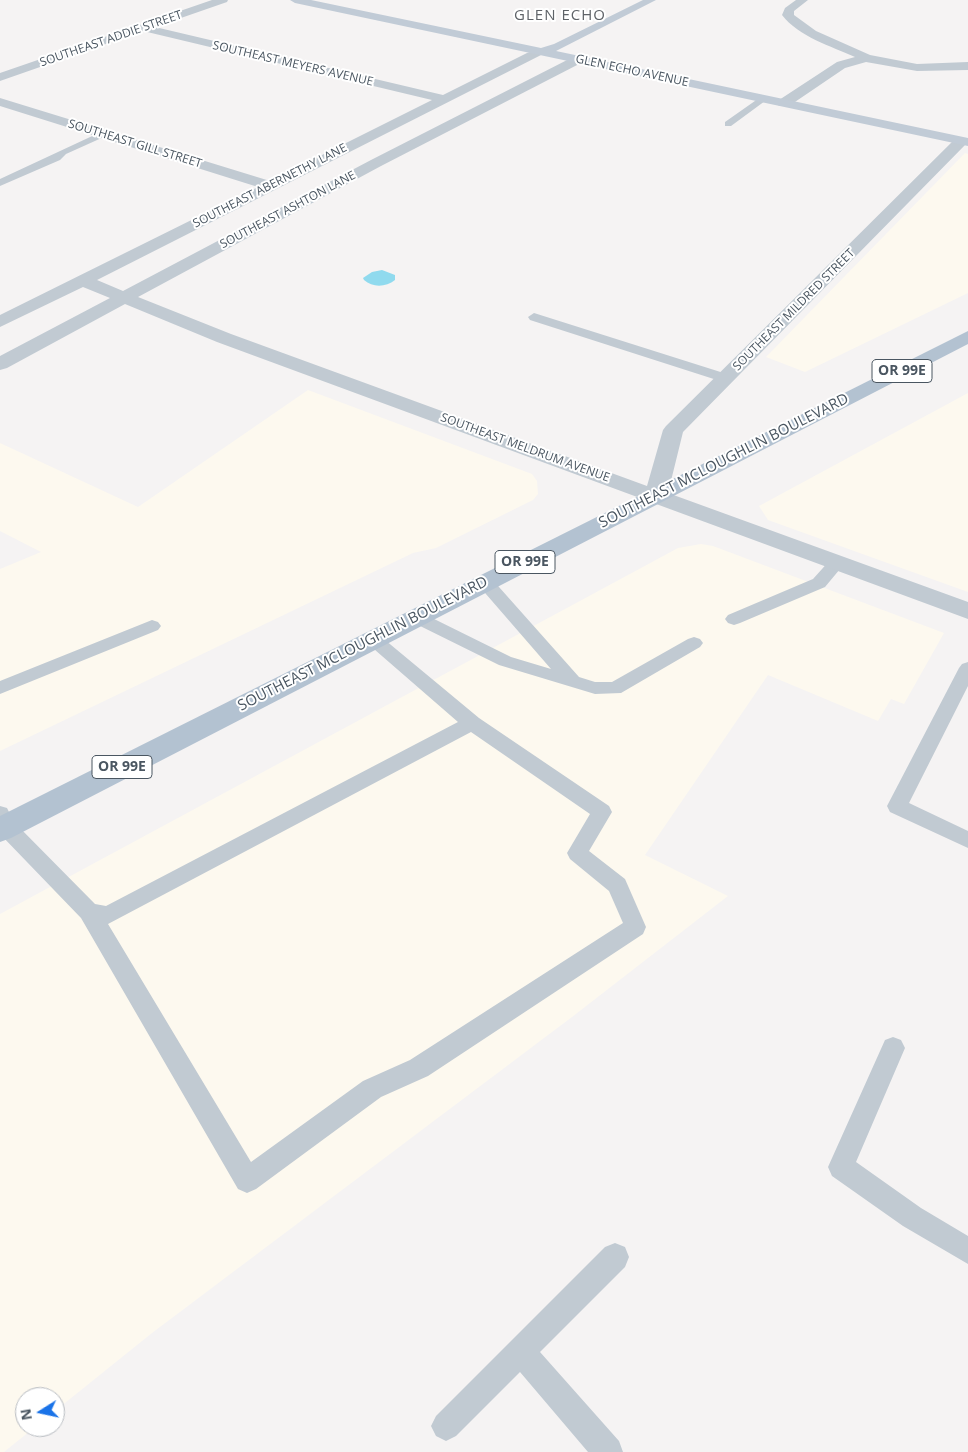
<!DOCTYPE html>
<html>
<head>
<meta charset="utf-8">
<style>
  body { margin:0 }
  #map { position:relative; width:968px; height:1452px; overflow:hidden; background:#f5f3f3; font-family:"Open Sans",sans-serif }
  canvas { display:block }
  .north { position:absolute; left:15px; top:1387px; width:50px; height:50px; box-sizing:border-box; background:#fff; border:1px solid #b7bbc0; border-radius:50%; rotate:260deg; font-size:14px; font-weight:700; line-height:20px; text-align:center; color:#4a5661 }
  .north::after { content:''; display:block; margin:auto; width:18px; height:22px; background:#1a73e8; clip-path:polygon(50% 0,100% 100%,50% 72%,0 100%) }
</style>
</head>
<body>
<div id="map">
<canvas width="968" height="1452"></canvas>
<div class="north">N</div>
</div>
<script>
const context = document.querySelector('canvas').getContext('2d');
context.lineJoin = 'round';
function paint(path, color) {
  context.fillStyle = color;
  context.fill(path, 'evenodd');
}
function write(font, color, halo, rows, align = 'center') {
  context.font = font + ' "Open Sans",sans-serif';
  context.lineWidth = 4;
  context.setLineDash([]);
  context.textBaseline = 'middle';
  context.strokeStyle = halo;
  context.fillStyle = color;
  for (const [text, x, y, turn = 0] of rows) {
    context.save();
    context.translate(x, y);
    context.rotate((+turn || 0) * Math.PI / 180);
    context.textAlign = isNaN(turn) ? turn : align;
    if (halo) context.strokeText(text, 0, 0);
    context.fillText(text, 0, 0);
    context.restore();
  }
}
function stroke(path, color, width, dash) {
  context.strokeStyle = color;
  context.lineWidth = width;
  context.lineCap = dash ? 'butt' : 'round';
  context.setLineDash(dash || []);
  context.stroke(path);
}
const commercial = new Path2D(`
  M965,153L968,154V293L805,372L766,357Z
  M308,390L532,474L537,481L538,494L533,500L436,548L413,553L0,751V569L41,552L0,531V443L138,507Z
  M968,393V592L768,520L759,506Z
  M701,544L713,546L944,633L904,704L891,699L878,721L768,675L645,855L728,896L572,1017L152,1333L55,1411V1397H25V1427H35L4,1452H0V914L678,548Z`);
const water = new Path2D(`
  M382,270L395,275V280C386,287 373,288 364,280L363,278L372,272Z`);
const lane = new Path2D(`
  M762,96L766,99L765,101L731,126H725V122Z
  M103,131L108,134L106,136L66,154L60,160L0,186V179Z
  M534,313L730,375L732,378L730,381H720L530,320L528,317Z
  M837,558L843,559L845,563L825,587L740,623L734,625L728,623L725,619L728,615L813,579L831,559Z
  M485,577L491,578L579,677L595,682H612L688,639L694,637L700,639L703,643L700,647L621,693L595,694L499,665L410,621L407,617L410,613L416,611L422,613L511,657L551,669L479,586L477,582L479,578Z
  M152,620L158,622L161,626L158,630L0,694V681Z
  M373,633L379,635L479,718L609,806L612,812L589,851L625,879L646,927L643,934L428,1076L381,1097L256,1189L247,1193L238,1189L81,918L0,834V806L7,808L14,822L95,904L106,906L458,722L367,643L364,639L367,635ZM471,732L590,814L567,853L570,859L609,891L623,923L410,1060L363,1081L251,1162L108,924Z
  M968,662V686L909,803L968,831V848L890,812L887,806L959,668L962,664Z
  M893,1037L901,1040L905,1048L856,1162L921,1208L968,1236V1264L903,1226L832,1176L828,1167L885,1040Z
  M615,1243L625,1247L629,1257L625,1267L540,1352L619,1441L623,1452H588L520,1372L456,1436L446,1441L436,1436L431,1426L436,1416L605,1247Z`);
const street = new Path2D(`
  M212,0H228L227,2L155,27L443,95L527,53L541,48L547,52L97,280L123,291L371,160L573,57H581L583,60L581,63L381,166L138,297L231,334L647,486L663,430L666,426L956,138H966L968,141L966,144L683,432L668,493L968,602V619L217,342L125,304L7,368L0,370V356L110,298L83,287L0,327V315L258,187L0,106V98L270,181L432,100L143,31L0,81V73Z
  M796,0H808L794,11V15L816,31L870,55L917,64L968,62V70L917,71L866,62L845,68L789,106H779L777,103L779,100L837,62L855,57C831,46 799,37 782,15L785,8Z`);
const secondary = new Path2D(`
  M290,0H311L541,48L554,44L643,0H656L556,51L968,138V146L295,3Z`);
const primary = new Path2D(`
  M968,331V344L11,838L0,842V816Z`);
const farStreetnames = [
  ["SOUTHEAST ADDIE STREET",111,39,-19],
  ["SOUTHEAST MEYERS AVENUE",293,64,13],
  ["GLEN ECHO AVENUE",632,71,12],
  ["SOUTHEAST GILL STREET",135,144,17],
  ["SOUTHEAST ABERNETHY LANE",270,186,-27],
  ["SOUTHEAST ASHTON LANE",288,210,-28],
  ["SOUTHEAST MILDRED STREET",794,310,-45],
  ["SOUTHEAST MELDRUM AVENUE",525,448,20]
];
const shields = [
  [902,371,60],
  [525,562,60],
  [122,767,60]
];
const shieldNames = [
  ["OR 99E",902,371],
  ["OR 99E",525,562],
  ["OR 99E",122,767]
];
const farQuarternames = [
  ["GLEN ECHO",560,16]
];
const streetNames = [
  ["SOUTHEAST MCLOUGHLIN BOULEVARD",724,461,-27],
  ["SOUTHEAST MCLOUGHLIN BOULEVARD",363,644,-27]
];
paint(commercial, '#fdf9ef');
paint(water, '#90daee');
paint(lane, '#c1cad2');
paint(street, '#c1cad2');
paint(secondary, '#c1cbd6');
paint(primary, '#b3c2d1');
write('12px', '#4a5661', '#fff', farStreetnames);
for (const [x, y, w] of shields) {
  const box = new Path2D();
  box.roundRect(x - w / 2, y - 11.5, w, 23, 4);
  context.fillStyle = '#fff';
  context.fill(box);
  stroke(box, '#4a5661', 1);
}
write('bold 14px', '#4a5661', null, shieldNames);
context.letterSpacing = '1px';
write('15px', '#5f6368', '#fff', farQuarternames);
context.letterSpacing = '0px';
write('15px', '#4a5661', '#fff', streetNames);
</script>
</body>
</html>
